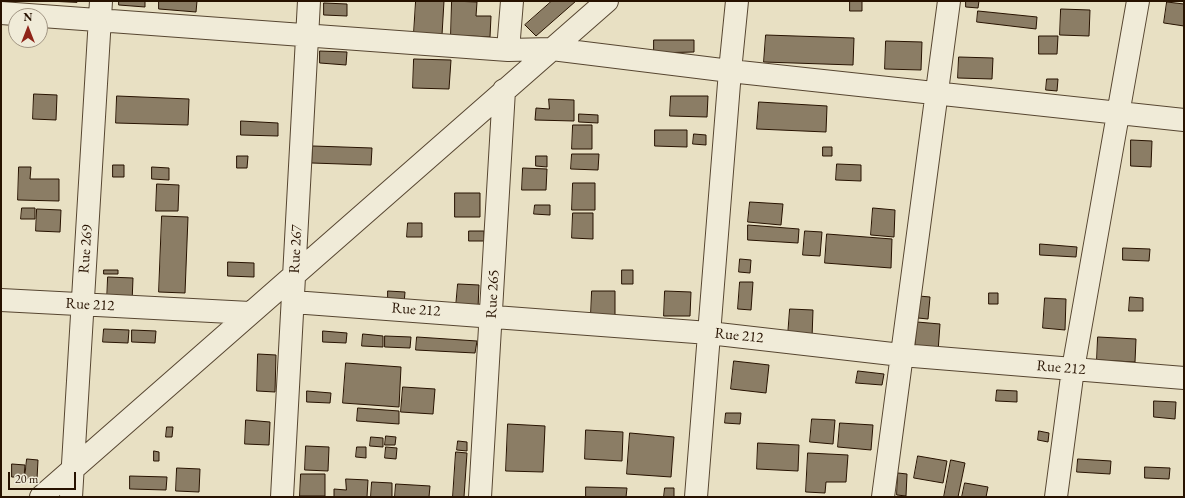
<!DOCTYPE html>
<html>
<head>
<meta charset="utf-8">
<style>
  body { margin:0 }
  #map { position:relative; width:1185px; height:498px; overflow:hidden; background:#e8e0c3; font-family:"EB Garamond",serif }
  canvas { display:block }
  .frame { position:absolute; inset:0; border:2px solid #271200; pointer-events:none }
  .north { position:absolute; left:8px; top:8px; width:40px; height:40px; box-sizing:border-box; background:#f0ebd8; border:1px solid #a09482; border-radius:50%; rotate:0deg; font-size:11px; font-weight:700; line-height:16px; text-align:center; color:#271200 }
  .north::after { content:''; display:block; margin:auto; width:14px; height:18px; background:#8f2418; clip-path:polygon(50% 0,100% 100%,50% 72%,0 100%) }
  .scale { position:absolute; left:8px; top:472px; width:68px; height:18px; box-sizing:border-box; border:2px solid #271200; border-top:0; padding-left:5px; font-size:12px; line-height:14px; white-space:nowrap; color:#271200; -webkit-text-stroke:3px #f0ebd8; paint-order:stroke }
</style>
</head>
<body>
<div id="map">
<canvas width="1185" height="498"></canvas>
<div class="frame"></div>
<div class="north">N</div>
<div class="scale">20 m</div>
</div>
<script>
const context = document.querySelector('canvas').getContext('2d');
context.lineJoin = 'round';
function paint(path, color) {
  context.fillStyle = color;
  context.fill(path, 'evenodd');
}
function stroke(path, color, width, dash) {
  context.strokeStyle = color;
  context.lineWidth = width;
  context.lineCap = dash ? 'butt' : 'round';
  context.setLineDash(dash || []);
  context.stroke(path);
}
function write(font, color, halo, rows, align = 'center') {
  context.font = font + ' "EB Garamond",serif';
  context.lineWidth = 4;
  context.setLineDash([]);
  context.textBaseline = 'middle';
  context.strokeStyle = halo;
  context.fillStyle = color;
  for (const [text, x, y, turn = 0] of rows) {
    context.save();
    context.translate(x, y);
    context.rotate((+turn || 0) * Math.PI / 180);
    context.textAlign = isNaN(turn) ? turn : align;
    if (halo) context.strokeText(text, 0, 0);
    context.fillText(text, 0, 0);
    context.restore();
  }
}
const building = new Path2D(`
  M48,1H77V2Z
  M119,1H145V7L119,5Z
  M159,1H197L196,12L159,9Z
  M416,1H444L442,35L414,33Z
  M452,1L477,2L476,16H491L490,37L451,35Z
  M552,1H576L536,36L525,25Z
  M850,1H862V11H850Z
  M966,1H979L978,8L966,7Z
  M1167,2L1184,4V26L1164,23Z
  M324,3L347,4V16L324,15Z
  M1061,9L1090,10L1089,36L1060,35Z
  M978,11L1037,17L1036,29L977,22Z
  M766,35L854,38L853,65L764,62Z
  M1039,36H1058L1057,54H1039Z
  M654,40H694V52L654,53Z
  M886,41L922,42L921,70L885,69Z
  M320,51L347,52L346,65L320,63Z
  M959,57L993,58L992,79L958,78Z
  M414,59L451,60L449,89L413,88Z
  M1047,79H1058L1057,91L1046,90Z
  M34,94L57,95L56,120L33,119Z
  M117,96L189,99L188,125L116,123Z
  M671,96H708L707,117L670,116Z
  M549,99L574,100V121L535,120L536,108L549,109Z
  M759,102L827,106L826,132L757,129Z
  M579,114L598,115V123L579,122Z
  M241,121L278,123V136L241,135Z
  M573,125H592V149H572Z
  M655,130H687V147L655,146Z
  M694,134L706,135V145L693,144Z
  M1131,140L1152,141L1151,167L1131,166Z
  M313,146L372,148L371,165L312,163Z
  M823,147H832V156H823Z
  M572,154H599L598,170L571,169Z
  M237,156H248L247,168H237Z
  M536,156H547V167L536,166Z
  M837,164L861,165V181L836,180Z
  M113,165H124V177H113Z
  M19,167H31L30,179H59V201L18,200Z
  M152,167L169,168V180L152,179Z
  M523,168L547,169L546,190H522Z
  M573,183H595V210H572Z
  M157,184L179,185L178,211H156Z
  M455,193H480V217H455Z
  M750,202L783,204L781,225L748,222Z
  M535,205H550V215L534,214Z
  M22,208H35V219H21Z
  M873,208L895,210L894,237L871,235Z
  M37,209L61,210L60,232L36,231Z
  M573,213H593V239L572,238Z
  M162,216L188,217L185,293L159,292Z
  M408,223H422V237H407Z
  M748,225L799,229L798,243L748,240Z
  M469,231H484V241H469Z
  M805,231L822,232L820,256L803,255Z
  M827,234L892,239L891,268L825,263Z
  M1040,244L1077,247L1076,257L1040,255Z
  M1123,248L1150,249L1149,261L1123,260Z
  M740,259L751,260L750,273L739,272Z
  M228,262L254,263V277L228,276Z
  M104,270H118V274H104Z
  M622,270H633V284H622Z
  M108,277L133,278L132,303L107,302Z
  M740,282H753L751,310L738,309Z
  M458,284L479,285L478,308L456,307Z
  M388,291L405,292L404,304L388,303Z
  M592,291H615V315H591Z
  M665,291L691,292L690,316H664Z
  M989,293H998V304H989Z
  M919,296L930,297L928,319L918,318Z
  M1130,297L1143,298V311H1129Z
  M1045,298L1066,299L1065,330L1043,328Z
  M790,309L813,310L812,338L788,336Z
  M917,322L940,324L938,352L915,351Z
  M104,329L129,330L128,343L103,342Z
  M132,330L156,331L155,343L132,342Z
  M323,331L347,333L346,343L323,342Z
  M363,334L383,336V347L362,346Z
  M385,336L411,337L410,348L385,347Z
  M417,337L477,341L475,353L416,350Z
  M1098,337L1136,339L1135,362L1097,360Z
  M258,354L276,355L275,392L257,391Z
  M734,361L769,365L766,393L731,389Z
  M346,363L401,367L399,407L343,403Z
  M858,371L884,374L882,385L856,383Z
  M403,387L435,389L433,414L401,412Z
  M997,390L1017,391V402L996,401Z
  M307,391L331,393L330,403L307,402Z
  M1154,401L1176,402L1175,419L1154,417Z
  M358,408L399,411V424L357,421Z
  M726,413H741L740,424L725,423Z
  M812,419L835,420L833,444L810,442Z
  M246,420L270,422L269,445L245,444Z
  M840,423L873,425L871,450L838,447Z
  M508,424L545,426L543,472L506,471Z
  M167,427H173L172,437H166Z
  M586,430L623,432L622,461L585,459Z
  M1039,431L1049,433L1048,442L1038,440Z
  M630,433L674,437L671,477L627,474Z
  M386,436L396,437L395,445H385Z
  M371,437L383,438V447L370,446Z
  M458,441L467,442V451L457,450Z
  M758,443L799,445L798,471L757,469Z
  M306,446L329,447L328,471L305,470Z
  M357,447H366V458L356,457Z
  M386,447L397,448L396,459L385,458Z
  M154,451L159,452V461H154Z
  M456,452L467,453L464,497H453Z
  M808,453L848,455L846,482H826L825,493L806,492Z
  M918,456L947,461L943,483L914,478Z
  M27,459L38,460L37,479L25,478Z
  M1078,459L1111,461L1110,474L1077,472Z
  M951,460L965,463L958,497H944Z
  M12,464L25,465L24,477H12Z
  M1145,467L1170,468L1169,479L1145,478Z
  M177,468L200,469L199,492L176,491Z
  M898,473L907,474L906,496L897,495Z
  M301,474H325V496H300Z
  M130,476L167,477L166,490L130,489Z
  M346,479L368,480L367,497H334V489L346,490Z
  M372,482L392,483V497H371Z
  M965,483L988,487L986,497H962Z
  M396,484L430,486L429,497H395Z
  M586,487L627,488L626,497H586Z
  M665,488H674V497H664Z`);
const minor = new Path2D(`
  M1,13L508,50L552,49L730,71L1184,120
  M508,50L512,1
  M1,300L250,313
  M293,302L709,333L901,355L1184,378
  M41,497L607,1
  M71,497L101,1
  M282,497L309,1
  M480,497L504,90
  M696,497L730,71L737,1
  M883,497L949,1
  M1056,497L1073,369L1138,1`);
const streetNames = [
  ["Rue 269",86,249,-86],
  ["Rue 267",296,249,-87],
  ["Rue 265",493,294,-87],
  ["Rue 212",90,305,3],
  ["Rue 212",416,310,4],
  ["Rue 212",739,336,6],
  ["Rue 212",1061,368,5]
];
paint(building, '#8b7d65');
stroke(building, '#271200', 1);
stroke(minor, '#574631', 24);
stroke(minor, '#f0ebd8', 22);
write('15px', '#271200', '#f0ebd8', streetNames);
</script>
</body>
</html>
